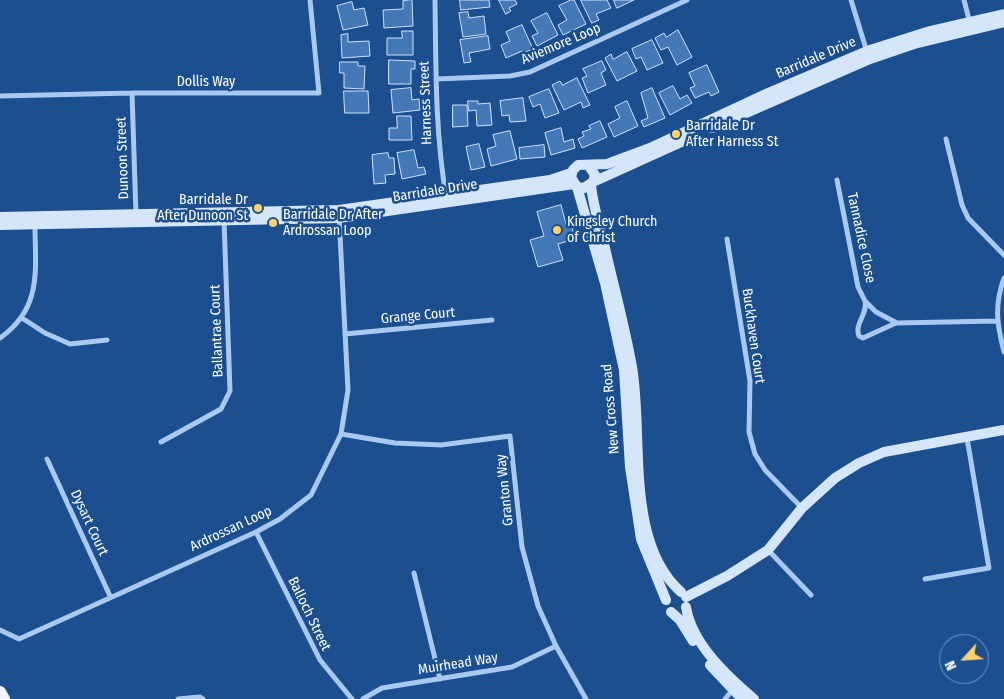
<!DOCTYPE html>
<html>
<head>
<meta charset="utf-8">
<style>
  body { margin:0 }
  #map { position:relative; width:1004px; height:699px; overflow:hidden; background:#1b4f8f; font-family:"Fira Sans Condensed",sans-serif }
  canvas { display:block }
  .north { position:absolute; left:939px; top:634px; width:50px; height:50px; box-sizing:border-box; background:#1b4f8f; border:1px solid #7695bc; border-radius:50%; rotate:244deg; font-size:14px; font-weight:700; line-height:20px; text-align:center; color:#fff }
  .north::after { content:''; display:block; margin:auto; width:18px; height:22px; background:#ffd166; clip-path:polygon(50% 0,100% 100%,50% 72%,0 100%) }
</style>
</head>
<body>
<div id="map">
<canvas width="1004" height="699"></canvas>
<div class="north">N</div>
</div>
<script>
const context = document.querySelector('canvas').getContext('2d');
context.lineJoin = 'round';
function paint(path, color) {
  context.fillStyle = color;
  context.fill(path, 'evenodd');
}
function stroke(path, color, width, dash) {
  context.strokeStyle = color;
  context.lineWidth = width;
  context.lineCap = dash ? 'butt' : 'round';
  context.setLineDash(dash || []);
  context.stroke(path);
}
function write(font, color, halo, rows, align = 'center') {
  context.font = font + ' "Fira Sans Condensed",sans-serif';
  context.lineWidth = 5;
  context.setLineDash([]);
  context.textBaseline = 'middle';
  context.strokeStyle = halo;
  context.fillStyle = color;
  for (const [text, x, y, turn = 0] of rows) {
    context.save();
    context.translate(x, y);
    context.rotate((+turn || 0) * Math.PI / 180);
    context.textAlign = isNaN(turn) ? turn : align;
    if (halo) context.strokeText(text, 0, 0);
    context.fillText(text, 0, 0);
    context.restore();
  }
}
const building = new Path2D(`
  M412,0L413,26L384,28L383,10L403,9V1Z
  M460,0H489L490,7L461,10Z
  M499,0H515L517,4L509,8L511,11L506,14Z
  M571,0H574L586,24L563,35L558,25L567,20L559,6Z
  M581,0H607L611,8L596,14L599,20L592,23Z
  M614,0H634L617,8Z
  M352,2L354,10L364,8L368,25L343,30L337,6Z
  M468,12L469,18L484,16L486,34L463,37L459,13Z
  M547,13L558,35L537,46L532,36L538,33L531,21Z
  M522,25L533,49L523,53L522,51L506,58L501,45L510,41L506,32Z
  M678,30L692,57L677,65L668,47L661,50L655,38L664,33L666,37Z
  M402,31H413V55H387V38H402Z
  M348,34V42L369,41L370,56L342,58L341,35Z
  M488,36L490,49L469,53L471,62L464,63L460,40Z
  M652,40L663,63L647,70L641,57L636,59L632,49Z
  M627,52L637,71L617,81L605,58L611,54L613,59Z
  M389,60L415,61V69H411V84H389Z
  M602,61L606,70L601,73L606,85L588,93L582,78L587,76L583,69Z
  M340,62H358V66H365L364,89L344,88V73H340Z
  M707,65L719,92L711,96L709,92L695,98L690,88L695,86L689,73Z
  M577,78L590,105L583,108L581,102L564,110L552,85L560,81L562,85Z
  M673,86L680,99L687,95L692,103L670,115L659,93Z
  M411,88L412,100L419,99L420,110L393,113L391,90Z
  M652,88L665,118L644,127L641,121L648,118L641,93Z
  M549,89L559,113L545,118L540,104L533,107L529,97Z
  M344,91H368L369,113H345Z
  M523,98L526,121L510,122L509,115L502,116L500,101Z
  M468,101H478V104L490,103L492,125L477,126L476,110L469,111Z
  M627,101L638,126L614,137L608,124L620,118L615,107Z
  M453,105H467L468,126L453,127Z
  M397,116H411L412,140H389V128H397Z
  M600,121L607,137L582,148L578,139L584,136L582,132L591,129L589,126Z
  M561,128L564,142L573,139L575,148L551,155L545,133Z
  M510,131L517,159L491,166L487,149L496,146L493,135Z
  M479,144L485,167L471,170L466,147Z
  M544,145L545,157L520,159L519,148Z
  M414,150L418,168L424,167L426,174L402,179L397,153Z
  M388,153L389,158H394L395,174L385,175L386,183L374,184L372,155Z
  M561,205L566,224L571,223L575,239L558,244L563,260L538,267L530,240L544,236L537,212Z`);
const street = new Path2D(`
  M435,0C436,66 435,131 446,196
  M851,0L867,52
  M964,0L970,23
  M436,79L510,76L530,72L687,0
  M132,93L136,215
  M0,96L132,93H319L310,0
  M946,139L962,205L968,218L1004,255
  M837,180L858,287L865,301L876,312L897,323L996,321
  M727,239L750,381L749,432L755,454L765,470L802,508
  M1004,278C994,307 997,324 1004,352
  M865,301C868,315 854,323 859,336L863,338L896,323
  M22,318L45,333L70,344L107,340
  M345,334L492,320
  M0,338C43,308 35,269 35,224
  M341,434L395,443L441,445L510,436L522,547L538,606L556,646L586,699
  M161,442L221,409L230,391L224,220
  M47,459L110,596
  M256,532L320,660L352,699
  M768,550L811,595
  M414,573L440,679
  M925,579L989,568L967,438
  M0,630L19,639L256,532L280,519L311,495L341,434L348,390L339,216
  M178,699L200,697L203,699
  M363,699L382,688L512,667L556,646
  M725,699L734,688`);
const secondary = new Path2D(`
  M712,128L870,59L914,44L1004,22
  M589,166L595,175L593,182L584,188L577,187L571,177L573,170L578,165L607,164L650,148L768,93L867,51L930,31L1004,14
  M593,182L688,139
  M591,185C593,206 600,227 605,248C614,288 625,327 632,367C644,435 624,542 681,592
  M577,187L605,283L624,370L630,467L641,539L666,600
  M0,217L339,210L550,180L571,173
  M0,225L339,218L574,184
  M686,597L727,576L768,550L802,508L835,478L859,463L884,452L1004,430
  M686,607C692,644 727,676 754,699
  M671,612L680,620L693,641
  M710,665L742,699`);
const primary = new Path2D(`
  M0,692L4,699`);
const markers = [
  [676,134,5,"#ffd166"],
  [258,208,5,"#ffd166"],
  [273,223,5,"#ffd166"],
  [557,230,5,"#ffd166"]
];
const streetNames = [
  ["Aviemore Loop",561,44,-23],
  ["Barridale Drive",816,58,-23],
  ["Dollis Way",206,82],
  ["Harness Street",426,103,-92],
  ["Dunoon Street",123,158,-92],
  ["Barridale Drive",435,191,-9],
  ["Tannadice Close",861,238,78],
  ["Grange Court",418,316,-5],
  ["Ballantrae Court",217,331,-92],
  ["Buckhaven Court",753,336,82],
  ["New Cross Road",611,409,-95],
  ["Granton Way",505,490,-96],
  ["Dysart Court",89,523,65],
  ["Ardrossan Loop",231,529,-25],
  ["Balloch Street",309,614,64],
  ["Muirhead Way",458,664,-9]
];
const poiNames = [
  ["Barridale Dr",686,126],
  ["After Harness St",686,142],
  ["Barridale Dr",248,200,"right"],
  ["After Dunoon St",248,216,"right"],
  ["Barridale Dr After",283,215],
  ["Ardrossan Loop",283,231],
  ["Kingsley Church",567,222],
  ["of Christ",567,238]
];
paint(building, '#4478b7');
stroke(building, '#cfe3fa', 1);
stroke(street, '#a9c9ee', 5);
stroke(secondary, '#d6e6fa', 10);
stroke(primary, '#f0f6ff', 12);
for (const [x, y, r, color] of markers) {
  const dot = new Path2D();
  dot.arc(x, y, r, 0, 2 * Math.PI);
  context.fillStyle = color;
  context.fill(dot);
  stroke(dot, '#1b4f8f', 2);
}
write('14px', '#fff', '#1b4f8f', streetNames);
write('14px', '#fff', '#1b4f8f', poiNames, 'left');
</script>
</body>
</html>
